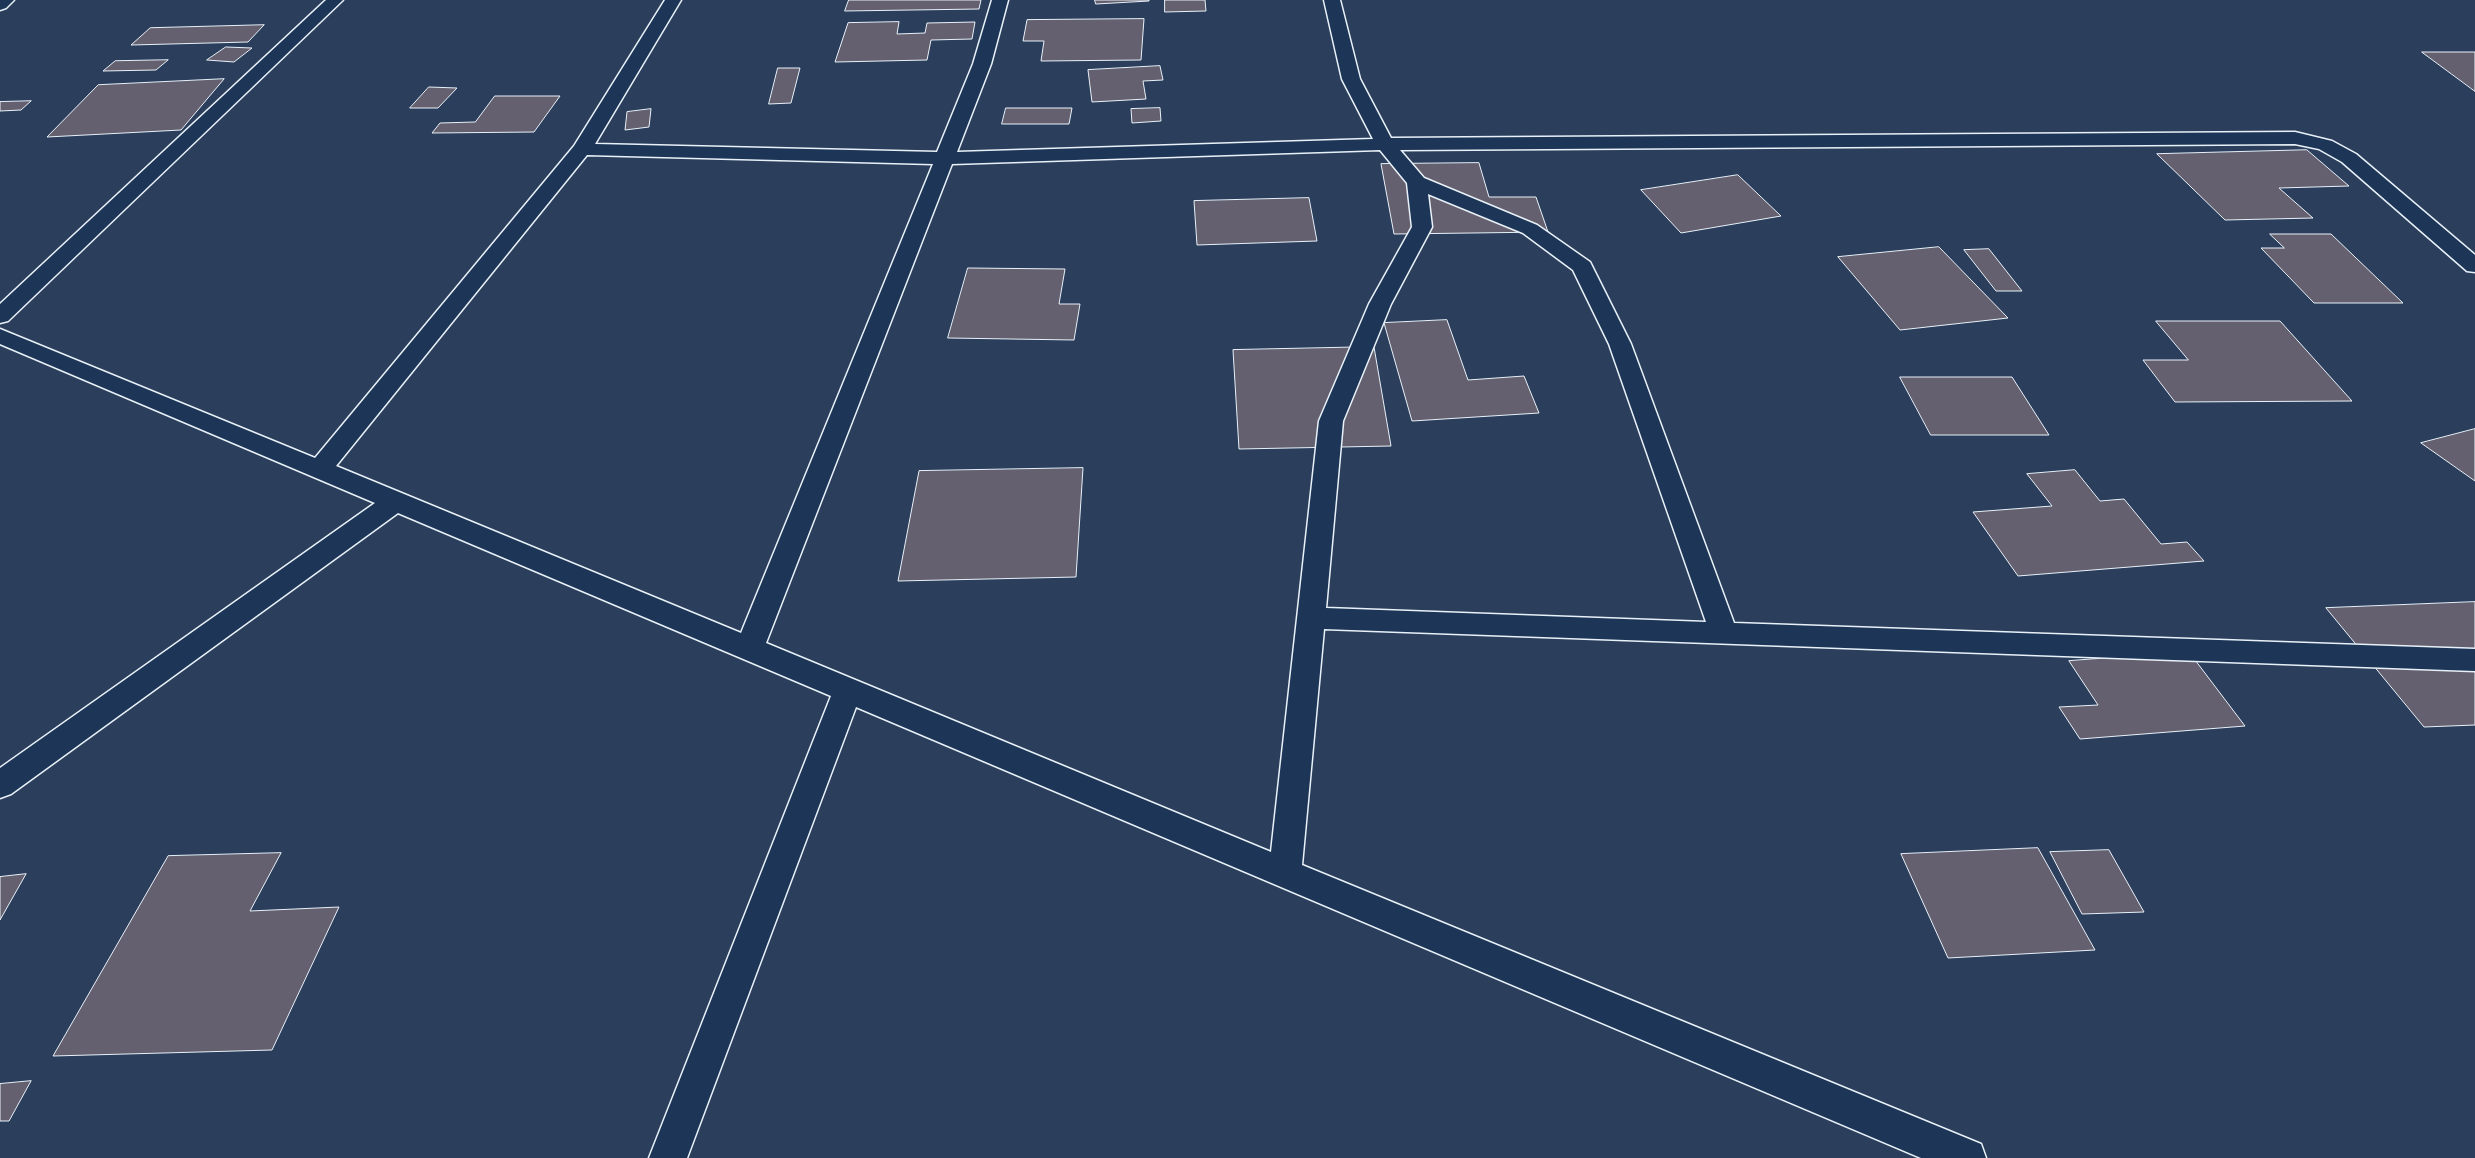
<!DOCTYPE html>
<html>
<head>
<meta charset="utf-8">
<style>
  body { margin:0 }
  canvas { display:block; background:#2b3e5c }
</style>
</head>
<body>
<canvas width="2475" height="1158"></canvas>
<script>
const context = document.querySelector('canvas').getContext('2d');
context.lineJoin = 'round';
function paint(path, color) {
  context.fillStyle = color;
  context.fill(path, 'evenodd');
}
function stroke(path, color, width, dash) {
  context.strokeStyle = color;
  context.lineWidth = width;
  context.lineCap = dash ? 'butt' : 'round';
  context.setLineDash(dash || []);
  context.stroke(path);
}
const building = new Path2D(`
  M849,0H981L979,9L845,11Z
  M1095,0H1149V1L1096,4Z
  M1165,0H1205L1206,11L1165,12Z
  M1144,19L1141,60L1041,61L1044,41H1023L1027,20Z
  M899,22L897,34L925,33L927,23L975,22L972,39L931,40L927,60L835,62L848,23Z
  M264,25L248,42L131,45L150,28Z
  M226,47L252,48L234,62L207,60Z
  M2422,52H2475V91Z
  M168,60L156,70L103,71L115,61Z
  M1160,66L1163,80L1143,81L1146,99L1092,102L1088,70Z
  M778,68H800L791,103L769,104Z
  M224,79L181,130L47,137L98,85Z
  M429,87L457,88L438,108H410Z
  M495,96H560L534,132L432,133L440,123L475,122Z
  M31,101L21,110L0,111V102Z
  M1006,108H1072L1069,124H1002Z
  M1160,108L1161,121L1132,123L1131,109Z
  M651,109L649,127L625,130L627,112Z
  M2307,150L2349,186L2279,188L2313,218L2225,220L2157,154Z
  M1479,163L1489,197H1536L1548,232L1394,234L1381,164Z
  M1738,175L1781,216L1681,233L1641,190Z
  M1309,198L1317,241L1197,245L1194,201Z
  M2270,234H2331L2403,303H2314L2261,248H2284Z
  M1939,247L2008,318L1900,330L1838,257Z
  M1989,249L2022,291H1996L1964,250Z
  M968,268L1065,269L1059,304H1080L1074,340L948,338Z
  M1447,320L1468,380L1524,376L1539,413L1412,421L1384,323Z
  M2156,321H2280L2352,401L2175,402L2143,360H2188Z
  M1374,347L1391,446L1239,449L1233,350Z
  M1900,377H2012L2049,435H1931Z
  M2475,429V481L2421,443Z
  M1083,468L1076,577L898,581L919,471Z
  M2075,470L2100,501L2124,499L2161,544L2187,542L2204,561L2018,576L1973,512L2052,506L2027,474Z
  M2475,602V725L2424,727L2326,608Z
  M2189,652L2245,726L2080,739L2059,707L2098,705L2069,661Z
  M2038,848L2095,950L1948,958L1901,854Z
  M2109,850L2144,912L2082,914L2050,852Z
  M281,853L250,911L339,907L272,1050L53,1056L168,856Z
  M26,874L0,920V877Z
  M31,1081L9,1121H0V1084Z`);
const street = new Path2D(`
  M0,0H14L6,8L0,10Z
  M326,0H343L8,321L0,323V304Z
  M665,0H681L595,144L937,152L973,64L992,0H1008L991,64L957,152L1373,139L1342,79L1324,0H1340L1360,79L1391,138L2295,132L2332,141L2356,154L2475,255V272L2467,271L2342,162L2319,149L2295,144L1400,150L1424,178L1537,225L1590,262L1631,344L1734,623L2475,649V671L1324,629L1302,865L1981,1144L1986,1158H1921L856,707L687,1158H649L831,696L398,513L11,794L0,798V768L375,503L0,344V329L315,458L574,146ZM1380,150L1407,183L1412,227L1369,304L1319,421L1271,852L766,643L952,164ZM587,155L933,164L741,633L336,466ZM1428,194L1523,233L1573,270L1609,344L1706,622L1326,608L1343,421L1391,304L1432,227Z`);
paint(building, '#646070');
stroke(building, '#e8f1f8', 1);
stroke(street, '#e8f1f8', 3);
paint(street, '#1d3557');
</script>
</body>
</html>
